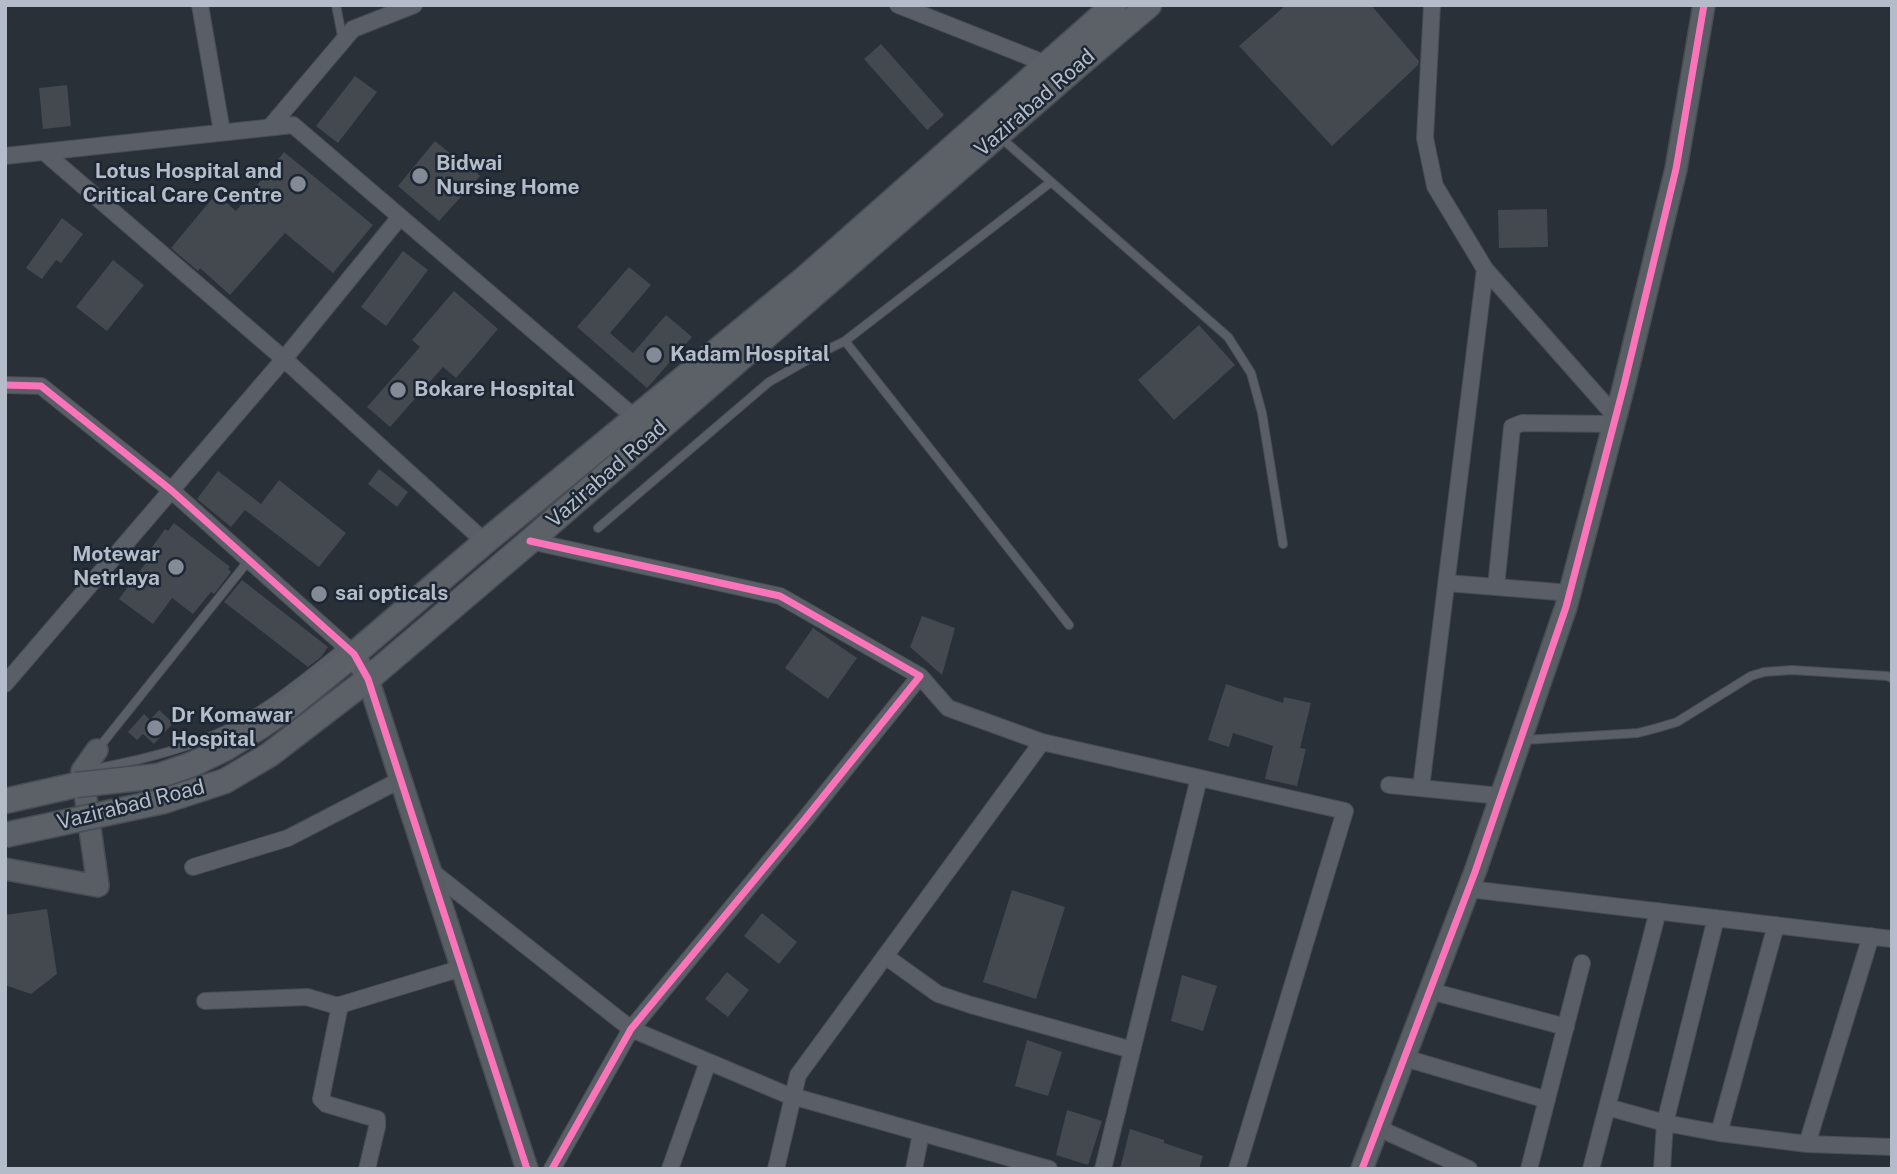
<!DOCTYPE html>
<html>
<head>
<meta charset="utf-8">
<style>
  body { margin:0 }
  #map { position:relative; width:1897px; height:1174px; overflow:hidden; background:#2a3038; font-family:"Public Sans",sans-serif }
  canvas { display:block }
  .frame { position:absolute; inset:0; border:7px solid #b4bcc9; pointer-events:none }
</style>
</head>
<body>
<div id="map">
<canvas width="1897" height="1174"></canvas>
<div class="frame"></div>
</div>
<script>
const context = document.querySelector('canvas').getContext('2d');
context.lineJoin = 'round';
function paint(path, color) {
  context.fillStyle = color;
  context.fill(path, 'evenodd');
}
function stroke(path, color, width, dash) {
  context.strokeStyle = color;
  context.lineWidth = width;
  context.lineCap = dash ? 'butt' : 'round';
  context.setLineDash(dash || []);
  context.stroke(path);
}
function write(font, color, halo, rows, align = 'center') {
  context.font = font + ' "Public Sans",sans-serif';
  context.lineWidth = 5;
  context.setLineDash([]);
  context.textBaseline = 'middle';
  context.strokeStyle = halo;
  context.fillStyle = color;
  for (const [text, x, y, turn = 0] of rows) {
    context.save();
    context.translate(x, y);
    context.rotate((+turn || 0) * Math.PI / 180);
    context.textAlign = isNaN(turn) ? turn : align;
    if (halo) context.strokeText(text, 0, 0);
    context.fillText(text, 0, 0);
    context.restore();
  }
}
const building = new Path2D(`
  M1286,5H1371L1419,61L1418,65L1332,146L1239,46Z
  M881,44L944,115L927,130L864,59Z
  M355,76L377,92L338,143L316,126Z
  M67,85L71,126L43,129L39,88Z
  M435,141L458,160L460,157L480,176L439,221L398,186Z
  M284,152L373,225L333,273L285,233L230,295L200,268L198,271L171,248L216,194L236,211Z
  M1547,209L1548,247L1499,248L1498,210Z
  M62,218L83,234L61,263L56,260L42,279L26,268Z
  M403,251L428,270L386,326L361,307Z
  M113,260L144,285L107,331L76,307Z
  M629,267L651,285L610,333L633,353L666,315L692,337L647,388L577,327Z
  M454,291L498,329L456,378L443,367L390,427L367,407L420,347L412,340Z
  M1199,325L1235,365L1174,420L1138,380Z
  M379,469L408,492L397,507L368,484Z
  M218,471L261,504L279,480L346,533L319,567L245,510L231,527L197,499Z
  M174,523L230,567L228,569L231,572L214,594L211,592L193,614L172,598L153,624L119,599L148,560L145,557L165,529L168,531Z
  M242,580L328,647L321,657L308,667L224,602Z
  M922,616L955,628L942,675L910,647Z
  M813,628L857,658L828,699L785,668Z
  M1226,684L1283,703L1284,697L1311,703L1300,748L1306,749L1297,786L1265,779L1273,746L1233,733L1229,747L1208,740Z
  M159,710L173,723L154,744L143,734L137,740L128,732L144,714L150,720Z
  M1012,890L1065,907L1036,999L983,982Z
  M47,909L57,974L31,994L5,985V915Z
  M762,913L797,942L779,964L744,936Z
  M727,972L749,990L728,1017L705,999Z
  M1182,975L1217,986L1203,1031L1171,1021Z
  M1027,1040L1062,1052L1048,1096L1015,1086Z
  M1067,1110L1102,1121L1088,1165L1056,1155Z
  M1130,1129L1164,1140V1143L1203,1156L1199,1169H1120Z`);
const lane = new Path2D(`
  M336,5L343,41
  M1000,137L1228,337L1251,373L1262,413L1283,544
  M845,341L1069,625
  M598,528L769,382L818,354L845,341L1051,182
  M1524,740L1638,733L1657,728L1677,722L1751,676L1764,672L1792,670L1887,676L1892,678
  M97,750L249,560
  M88,770C130,762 173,753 212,736C261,716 304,678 345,646`);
const street = new Path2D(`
  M200,5L222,132
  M898,5L1047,64
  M1432,5L1425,138L1435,186L1485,269L1616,417
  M270,127L353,29L414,5
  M5,156L293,125L640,422
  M400,217L284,359L485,542
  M5,385L41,386L171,490L354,654
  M530,541L780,596L920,676L805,819L631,1029L552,1169
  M1447,583L1570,593
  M1496,587L1512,427L1522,423L1614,424
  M5,684L284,359L44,152
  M1042,742L1345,811L1237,1169
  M1389,785L1501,796
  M1421,788L1485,269
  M193,867L288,838L400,780
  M430,870L631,1029L785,1094L1049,1169
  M1469,889L1892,939
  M885,956L938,994L971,1005L1132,1050
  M1430,991L1566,1027
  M205,1001L307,997L334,1005H340L462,968
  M340,1005L321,1099L326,1104L377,1119V1127L367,1169
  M1405,1058L1547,1100
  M1607,1107L1665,1123L1719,1133L1807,1144L1892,1147
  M1378,1128L1469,1169
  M1719,1133L1776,925
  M1807,1144L1871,936
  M670,1169L708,1062
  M776,1169L798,1075L1042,742L948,708L920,676
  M914,1169L921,1133
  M1103,1169L1199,778
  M1529,1169L1582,963
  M1591,1169L1658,911
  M1662,1169L1665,1123L1716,918`);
const secondary = new Path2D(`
  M354,654L368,679L527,1169
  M5,869L98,886L82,771L97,750
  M1362,1169L1475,872L1566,607L1624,385L1676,169L1704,5`);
const primary = new Path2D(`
  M158,776L193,764L226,748L261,726L290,706L354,654L485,542L804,279L1114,5
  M5,801L76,785
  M164,801L225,781L269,755L368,679L530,541L1075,68L1149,5`);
const primaryBridge = new Path2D(`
  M76,785L158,776
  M5,835L164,801`);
const cycleway = new Path2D(`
  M5,385L41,386L171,490L354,654L368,679L527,1169
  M530,541L780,596L920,676L805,819L631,1029L552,1169
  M1362,1169L1475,872L1566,607L1624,385L1676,169L1704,5`);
const markers = [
  [420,176,9,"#848b96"],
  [298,184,9,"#848b96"],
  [654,355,9,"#848b96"],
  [398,390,9,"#848b96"],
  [176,567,9,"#848b96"],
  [319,594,9,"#848b96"],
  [155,728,9,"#848b96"]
];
const streetNames = [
  ["Vazirabad Road",1035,103,-41],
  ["Vazirabad Road",607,474,-41],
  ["Vazirabad Road",131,805,-14]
];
const poiNames = [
  ["Bidwai",436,164],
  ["Nursing Home",436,188],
  ["Lotus Hospital and",282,172,"right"],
  ["Critical Care Centre",282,196,"right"],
  ["Kadam Hospital",670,355],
  ["Bokare Hospital",414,390],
  ["Motewar",160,555,"right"],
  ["Netrlaya",160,579,"right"],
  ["sai opticals",335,594],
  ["Dr Komawar",171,716],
  ["Hospital",171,740]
];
paint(building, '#444950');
stroke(lane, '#484c53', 10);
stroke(street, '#484c53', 18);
stroke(secondary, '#484c53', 24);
stroke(primary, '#484c55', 27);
stroke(lane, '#5a5e66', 8);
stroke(street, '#5a5e66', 16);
stroke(secondary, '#595d64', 21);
stroke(primary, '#5c6168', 24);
stroke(primaryBridge, '#484c55', 27, []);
stroke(primaryBridge, '#5c6168', 24);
stroke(cycleway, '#fb73b8', 7);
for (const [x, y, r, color] of markers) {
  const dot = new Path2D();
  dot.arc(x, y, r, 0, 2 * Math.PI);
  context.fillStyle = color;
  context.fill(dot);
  stroke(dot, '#1d2633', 2.5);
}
write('21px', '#b4bcc9', '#1d2633', streetNames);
write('bold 21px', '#b4bcc9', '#1d2633', poiNames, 'left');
</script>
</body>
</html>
